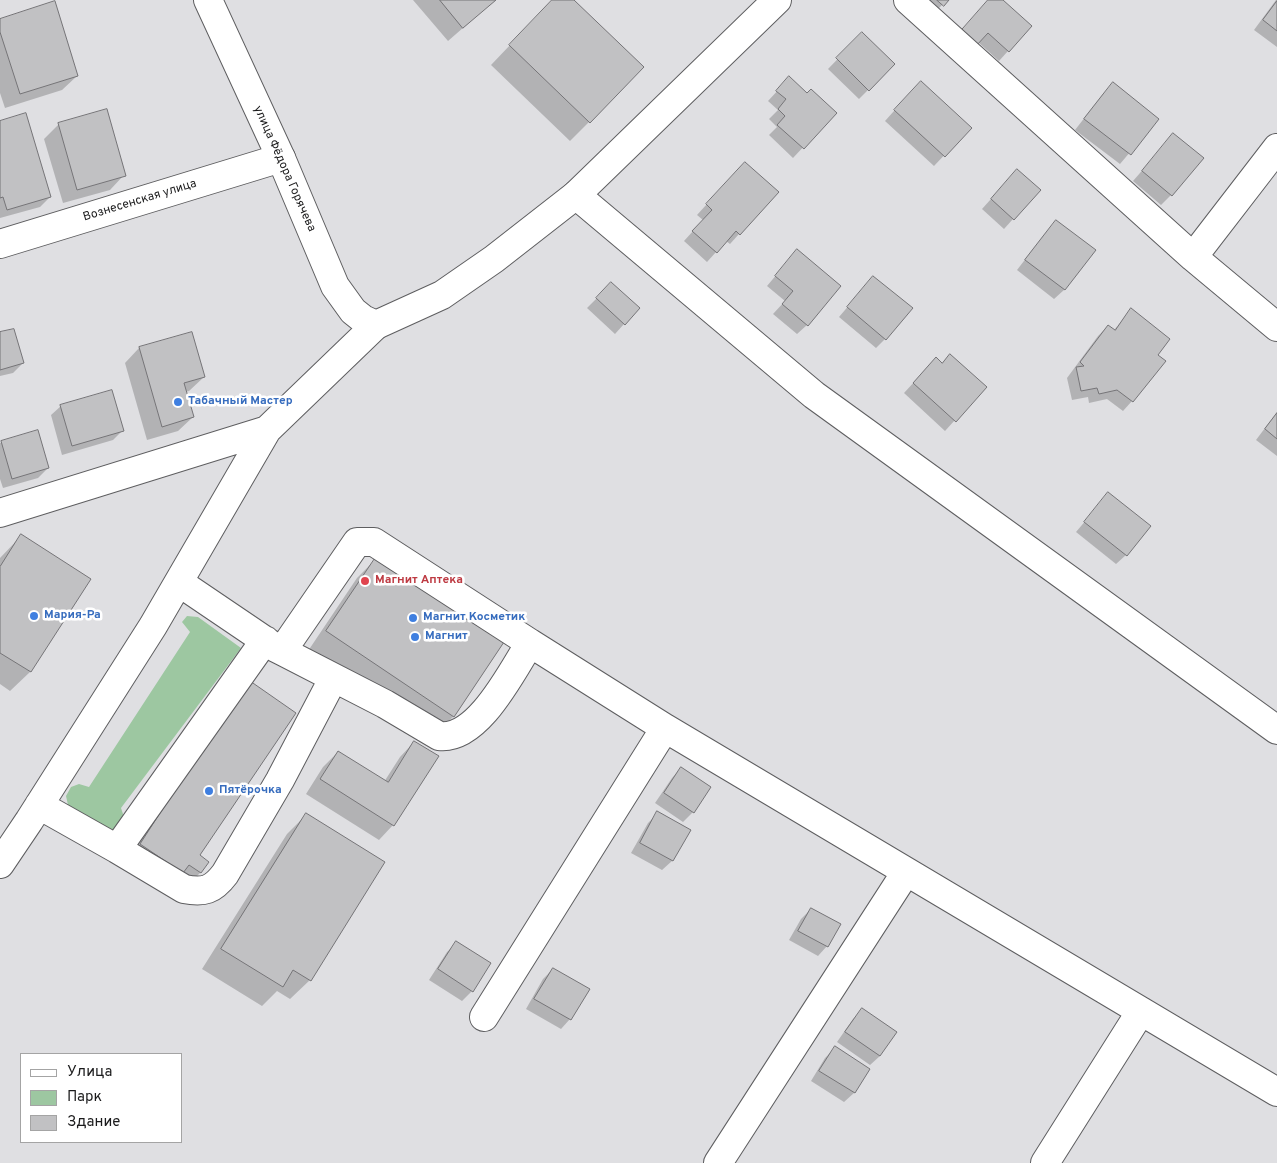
<!DOCTYPE html>
<html>
<head>
<meta charset="utf-8">
<style>
  body { margin:0 }
  #map { position:relative; width:1277px; height:1163px; overflow:hidden; background:#dfdfe2; font-family:Overpass,sans-serif }
  canvas { display:block }
  .legend { position:absolute; left:20px; top:1053px; width:162px; height:90px; box-sizing:border-box; background:#fff; border:1px solid #a4a4a4; margin:0; padding:6px 9px; list-style:none; font-size:15px; color:#1b1b1c }
  .legend li { display:flex; align-items:center; gap:10px; height:25px }
  .legend b { width:25px; border:1px solid #a4a4a4 }
</style>
</head>
<body>
<div id="map">
<canvas width="1277" height="1163"></canvas>
<ul class="legend">
<li><b style="height:6px;background:#fff"></b>Улица</li>
<li><b style="height:14px;background:#9dc7a1"></b>Парк</li>
<li><b style="height:14px;background:#c1c1c3"></b>Здание</li>
</ul>
</div>
<script>
const context = document.querySelector('canvas').getContext('2d');
context.lineJoin = 'round';
function paint(path, color) {
  context.fillStyle = color;
  context.fill(path, 'evenodd');
}
function stroke(path, color, width, dash) {
  context.strokeStyle = color;
  context.lineWidth = width;
  context.lineCap = dash ? 'butt' : 'round';
  context.setLineDash(dash || []);
  context.stroke(path);
}
function write(font, color, halo, rows, align = 'center') {
  context.font = font + ' Overpass,sans-serif';
  context.lineWidth = 5;
  context.setLineDash([]);
  context.textBaseline = 'middle';
  context.strokeStyle = halo;
  context.fillStyle = color;
  for (const [text, x, y, turn = 0] of rows) {
    context.save();
    context.translate(x, y);
    context.rotate((+turn || 0) * Math.PI / 180);
    context.textAlign = isNaN(turn) ? turn : align;
    if (halo) context.strokeText(text, 0, 0);
    context.fillText(text, 0, 0);
    context.restore();
  }
}
const green = new Path2D(`
  M187,616L198,617L241,648L121,808L125,820L109,836L68,805L66,796L71,787L79,784L89,787L190,632L182,622Z`);
const shadow = new Path2D(`
  M413,0H495L448,41Z
  M553,0H573L589,122L570,141L491,65Z
  M917,0H947L933,14Z
  M989,0H1001L1008,51L999,61L978,42Z
  M1276,0H1277V47L1254,30Z
  M0,20L77,76L62,90L5,108L0,93Z
  M862,34L894,64L859,99L828,69Z
  M1113,84L1158,119L1120,164L1075,130L1103,94Z
  M780,88L807,95L835,113L793,158L769,135L777,127L769,119L778,110L768,101Z
  M911,92L970,128L934,166L885,121Z
  M0,122L50,197L40,207L0,218Z
  M59,124L124,175L110,190L63,203L44,139Z
  M1174,134L1171,195L1161,205L1133,181Z
  M735,173L739,234L730,244L726,241L707,262L684,241L703,220L697,215Z
  M1008,180L1013,219L1004,229L982,209Z
  M1056,222L1094,250L1064,290L1054,299L1017,270L1047,231Z
  M788,261L807,325L797,334L773,314L785,301L767,286Z
  M873,277L885,339L876,348L839,317Z
  M602,293L624,324L615,334L587,308Z
  M1131,310L1156,355L1132,401L1123,411L1107,399L1089,403L1088,397L1072,400L1067,378L1098,336L1108,326L1114,330Z
  M191,333L204,377L189,391L185,392L193,417L178,431L147,440L125,363L139,348Z
  M0,334L23,363L13,373L0,376Z
  M926,369L985,387L945,431L904,393Z
  M61,406L122,431L113,440L62,455L51,415Z
  M1277,412V456L1256,440Z
  M2,442L48,468L38,478L3,488L0,479V443Z
  M1108,494L1126,555L1116,564L1076,532Z
  M21,536L89,579L30,672L10,691L0,684V558Z
  M376,559L454,716L434,735L308,651L357,578Z
  M414,742L393,825L379,840L306,794L323,767L338,752L384,782L400,757Z
  M190,758L198,856L207,862L200,873L181,892L122,864Z
  M681,768L693,812L683,822L655,803L672,778Z
  M658,813L689,831L672,861L662,870L631,853L648,823Z
  M306,815L310,980L290,999L277,991L262,1006L202,969L287,834Z
  M811,909L827,946L818,956L789,940L801,919Z
  M457,943L472,991L462,1001L429,980L447,952Z
  M553,969L570,1019L561,1029L526,1009L543,979Z
  M862,1010L880,1056L870,1065L837,1042L853,1019Z
  M835,1048L868,1069L854,1093L844,1102L811,1081L825,1058Z`);
const building = new Path2D(`
  M440,0H496L463,28Z
  M552,0H574L644,67L590,123L509,45Z
  M937,0H949L944,6Z
  M988,0H1003L1032,26L1009,52L988,33L976,46L960,32Z
  M55,1L78,76L20,94L0,32V19Z
  M1277,1V31L1263,20Z
  M862,32L895,64L869,91L836,58Z
  M789,76L807,93L811,89L837,113L804,149L777,125L785,116L778,109L786,99L776,91Z
  M921,81L972,128L945,157L894,110Z
  M1113,82L1159,119L1131,155L1084,119Z
  M107,109L126,176L77,190L58,123Z
  M26,113L51,197L7,210L3,197L0,198V121Z
  M1173,133L1204,158L1172,196L1142,171Z
  M745,162L779,192L740,235L736,231L717,253L692,231L712,210L706,204Z
  M1017,169L1041,190L1014,220L991,199Z
  M1056,220L1096,250L1065,290L1025,260Z
  M797,249L841,286L808,326L782,304L793,291L775,276Z
  M873,276L913,308L886,340L847,307Z
  M611,282L640,308L625,325L596,298Z
  M1131,308L1170,339L1158,355L1166,361L1133,402L1117,390L1099,394L1097,388L1081,391L1076,367L1084,366L1080,362L1108,325L1115,330Z
  M14,329L24,363L0,370V332Z
  M192,332L205,377L184,383L194,417L162,427L139,347Z
  M950,354L987,387L956,422L913,383L936,357L942,363Z
  M112,390L124,431L72,446L60,405Z
  M1277,413V439L1265,429Z
  M38,430L49,468L12,479L1,441Z
  M1108,492L1151,526L1127,556L1084,522Z
  M21,534L91,579L31,672L0,653V567Z
  M376,557L504,642L454,717L326,631Z
  M250,681L296,713L200,855L209,862L201,873L189,865L183,873L140,844L209,737Z
  M414,741L439,756L394,826L320,779L338,751L388,782Z
  M681,767L711,787L694,813L664,793Z
  M657,811L691,830L673,861L640,843Z
  M306,813L385,862L311,981L293,970L283,987L221,949Z
  M811,908L841,924L828,947L798,931Z
  M456,941L491,963L473,992L438,969Z
  M553,968L590,989L571,1020L534,999Z
  M862,1008L897,1032L880,1056L845,1032Z
  M835,1046L870,1069L855,1093L819,1071Z`);
const minor = new Path2D(`
  M908,0L1193,257L1277,327
  M576,195L814,395L1277,730
  M0,244L281,158
  M1193,257L1277,148
  M0,513L267,430
  M180,583L276,648L282,651L385,704L439,736C478,741 512,671 530,643L374,542H357L282,651
  M530,643L665,728
  M39,805L117,849L184,889C204,893 213,890 225,874L280,780L333,679
  M117,849L265,640
  M0,864L29,821L153,626L267,430L376,325
  M484,1017L665,728L1277,1092
  M718,1163L906,872
  M1045,1163L1141,1011`);
const major = new Path2D(`
  M208,0L281,158L335,286L353,311L363,319L376,325L442,295L494,259L576,195L777,0`);
const markers = [
  [178,402,5,"#3f7fe0"],
  [365,581,5,"#e0444e"],
  [34,616,5,"#3f7fe0"],
  [413,618,5,"#3f7fe0"],
  [415,637,5,"#3f7fe0"],
  [209,791,5,"#3f7fe0"]
];
const streetNames = [
  ["улица Фёдора Горячева",284,169,66],
  ["Вознесенская улица",140,201,-17]
];
const shopNames = [
  ["Табачный Мастер",188,402],
  ["Мария-Ра",44,616],
  ["Магнит Косметик",423,618],
  ["Магнит",425,637],
  ["Пятёрочка",219,791]
];
const healthNames = [
  ["Магнит Аптека",375,581]
];
paint(green, '#9dc7a1');
paint(shadow, '#0003');
paint(building, '#c1c1c3');
stroke(building, '#757477', 1);
stroke(minor, '#5e5e60', 30);
stroke(major, '#5e5e60', 30);
stroke(minor, '#fff', 28);
stroke(major, '#fff', 28);
for (const [x, y, r, color] of markers) {
  const dot = new Path2D();
  dot.arc(x, y, r, 0, 2 * Math.PI);
  context.fillStyle = color;
  context.fill(dot);
  stroke(dot, '#fff', 2);
}
write('12px', '#1b1b1c', '#fff', streetNames);
write('bold 12px', '#366cbe', '#fff', shopNames, 'left');
write('bold 12px', '#be3a42', '#fff', healthNames, 'left');
</script>
</body>
</html>
